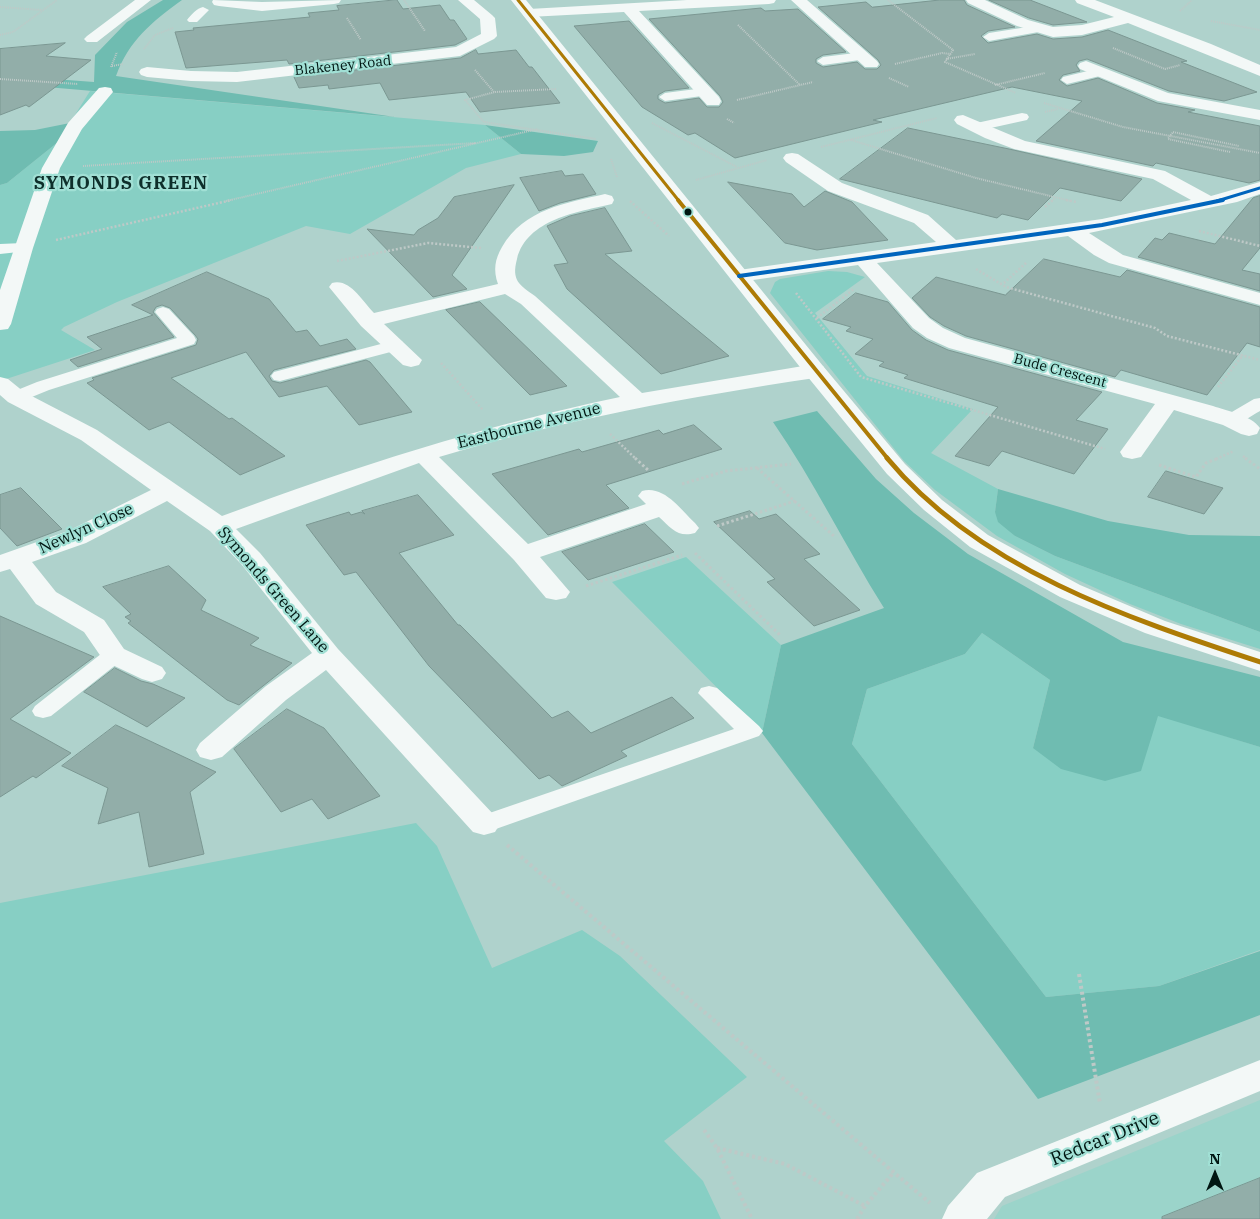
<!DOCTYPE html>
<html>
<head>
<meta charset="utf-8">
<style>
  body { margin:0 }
  #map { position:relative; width:1260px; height:1219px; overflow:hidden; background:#afd2cc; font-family:"IBM Plex Serif",serif }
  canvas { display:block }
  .north { position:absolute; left:1190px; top:1149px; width:50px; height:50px; -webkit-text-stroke:4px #a1e0d5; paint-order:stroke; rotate:0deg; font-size:14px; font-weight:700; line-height:20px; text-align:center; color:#001612 }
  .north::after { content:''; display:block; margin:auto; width:18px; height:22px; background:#001612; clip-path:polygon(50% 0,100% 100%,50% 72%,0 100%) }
</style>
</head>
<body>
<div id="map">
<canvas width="1260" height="1219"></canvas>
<div class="north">N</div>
</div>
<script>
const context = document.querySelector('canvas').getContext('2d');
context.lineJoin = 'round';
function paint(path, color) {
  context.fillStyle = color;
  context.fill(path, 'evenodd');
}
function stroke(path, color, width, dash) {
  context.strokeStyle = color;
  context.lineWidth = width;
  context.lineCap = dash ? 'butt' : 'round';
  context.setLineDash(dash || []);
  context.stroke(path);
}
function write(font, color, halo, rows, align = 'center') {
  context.font = font + ' "IBM Plex Serif",serif';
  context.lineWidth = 4.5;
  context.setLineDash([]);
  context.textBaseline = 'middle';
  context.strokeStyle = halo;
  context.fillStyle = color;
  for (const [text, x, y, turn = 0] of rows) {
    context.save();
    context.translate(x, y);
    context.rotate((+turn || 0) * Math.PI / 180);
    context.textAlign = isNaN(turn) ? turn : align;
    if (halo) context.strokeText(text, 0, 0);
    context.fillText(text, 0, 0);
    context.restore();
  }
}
const built = new Path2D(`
  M1260,1100V1219H994L1002,1206Z`);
const green = new Path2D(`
  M90,91L485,125L521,154L466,168L350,234L306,226L117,302L64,327L61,330L95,350L0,381V185L7,183L58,142Z
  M828,271L847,272L865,277L815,313L867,376L973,409L931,453L998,489L995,512L1015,536L1055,556L1260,632V649L1181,624L1130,604L1065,574L997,536L935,490L904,461L770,293L775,282L780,279Z
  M686,557L781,645L762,733L612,582Z
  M982,633L1050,680L1033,748L1158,715L1260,747V950L1159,986L1046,997L852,744L867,689L965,654Z
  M416,823L437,846L492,968L582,930L620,956L747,1077L664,1141L703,1181L721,1219H0V903Z`);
const forest = new Path2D(`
  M163,0H182C152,22 129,40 116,76L395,117L0,83V75L94,82L95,55L127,22Z
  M70,123L58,142L7,183L0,185V131L35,130Z
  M485,125L598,141L593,152L564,156L521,154Z
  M817,411L876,479L914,513L968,554L1123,642L1260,677V747L1158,716L1141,771L1105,781L1061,769L1033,748L1050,680L982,633L965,654L867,689L852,744L1046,997L1159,986L1260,951V1015L1038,1099L762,733L781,645L884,608C845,546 814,481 773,422Z
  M998,489L1108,521L1189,535L1260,536V632L1055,556L1015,536L998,522L995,512Z`);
const building = new Path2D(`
  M397,0L403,9L440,5L450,20H454L467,39L455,45L289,64L287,60L186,68L175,32L194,30L193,28L310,17L308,13L339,10L337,6Z
  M940,0H964L967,5L1015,27L988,31L981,36L988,43L1037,34L1053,39L1082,37L1108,30L1187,61L1181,62L1257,92L1224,101L1169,91L1087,59L1079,61L1076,65L1080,71L1063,75L1059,80L1067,86L1098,78L1157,103L1195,110L1188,112L1260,126V180L1249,183L1156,163L1153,166L1036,141L1082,101L1012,87L873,120L882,122L735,158L695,133L688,135L642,107L574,26L629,21L689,88L665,91L658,95V99L665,103L699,98L707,107H719L723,102L720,96L649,19L761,8L765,11L798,9L846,52L823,55L816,59V63L823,67L857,62L865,69H877L881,65L878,60L818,7L866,2L872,7Z
  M989,0H1030L1087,22L1053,25L1029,18Z
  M65,43L46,56L91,60L29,107L26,105L0,115V49Z
  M476,50L478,54L516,50L529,67H532L560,103L480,112L466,92L389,100L380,83L329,89L328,85L299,88L294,77L460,58Z
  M908,128L1009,149L1142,179L1121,201L1060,188L1028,220L1002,214L997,218L840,179Z
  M562,171L565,176L583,174L596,194L560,203L539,211L520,178Z
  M728,182L792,194L804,207L825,191L852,202L888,240L817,250L785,243Z
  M514,185L452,275L467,289L433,297L367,229L414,235L418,230L438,218L454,197Z
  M1260,196V248L1242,270L1260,274V291L1138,257L1155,238L1162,240L1169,233L1215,244L1253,198Z
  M605,208L632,251L605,254L729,356L661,374L567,289L554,265L568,263L547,226L570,216Z
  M1044,259L1120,277L1127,270L1260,307V347L1247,343L1207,395L1121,370L1115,377L966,336L944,326L930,317L912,298L936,277L1005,295Z
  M207,272L269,299L296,332L307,330L320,346L347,339L356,349L274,370L269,376L272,381L280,383L366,360L370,362L412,412L359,425L327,386L279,397L246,352L171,378L229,419L232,418L285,456L240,475L169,422L149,430L87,383L94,380L92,378L196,345L198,339L195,335L170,308L162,305L156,307L153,312L174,337L78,367L70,360L102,349L87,337L153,315L132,305Z
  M856,293L888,302L912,330L926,340L948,350L1102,392L1076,420L1108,429L1074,474L1002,451L989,466L955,456L998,407L904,378L908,375L879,366L884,362L855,354L873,339L846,331L851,327L823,319Z
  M480,302L510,331L567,386L530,395L446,310Z
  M694,425L722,449L606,485L629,508L548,535L492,474L579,449L582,452L659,430L663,434Z
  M1166,471L1223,488L1204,514L1148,497Z
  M21,488L62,529L17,546L0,528V495Z
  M418,495L454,535L399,553L458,625H460L552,718L568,711L591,733L672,697L694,718L621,751L627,756L562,786L549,775L539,779L429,666L356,572L344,575L306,525L349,512L351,515L361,512L365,514L362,511Z
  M750,511L759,519L776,514L820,554L804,559L860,610L814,626L767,582L775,579L714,522Z
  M645,524L674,552L588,580L562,552Z
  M169,566L206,600L201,610L259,638L250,645L292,663L239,705L227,700L128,623L131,621L125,617L131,614L103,587Z
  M0,616L94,657L10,719L71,753L36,778L33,776L0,797Z
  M115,668L141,681L153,684L185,698L147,727L84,692Z
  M287,709L324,728L380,796L328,819L312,799L281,812L234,749Z
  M116,725L216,772L190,792L204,854L149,867L139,812L98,824L108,788L62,766Z
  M1260,1178V1219H1162V1217Z`);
const pathFar3 = new Path2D(`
  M404,0L425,31
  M888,0L953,50L945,62L1016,93
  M0,7L41,10
  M1180,11L1192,0
  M347,18L361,40
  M1211,21L1260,30
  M738,25L800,85
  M0,35L13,32L57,0
  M1113,48L1165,69L1180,65
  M144,49L155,35L173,28
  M946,59L975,54
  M895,64L942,53L951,54
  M112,66L123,64
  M111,67L117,52
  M475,70L494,92
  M889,78L909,87
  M0,79L78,84
  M995,85L1045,73
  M556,89L495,92L465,100L484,122L596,139
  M737,100L813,82
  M1044,103L1123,127L1260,153
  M1045,112L1058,109
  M727,119L734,123
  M652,123L737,167
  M851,140L976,178L1071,201
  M821,147L937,118
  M1230,152L1168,139L1173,132L1239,146
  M611,159L617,177
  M83,166L476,143
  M696,180L767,160
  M226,201L538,129
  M1052,201L1055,198`);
const pathFar2 = new Path2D(`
  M1066,200L1076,202
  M630,201L669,236
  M1045,207L1053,200
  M1199,231L1260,246
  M56,240L232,200
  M337,261L428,243L481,248
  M976,269L1006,287L1155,328L1167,336L1260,360
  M1000,284L1004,283L1027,262
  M796,293L861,377L1105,449
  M817,318L854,289
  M441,363L483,410
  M1218,387L1243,355
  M610,434L636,459
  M1243,456L1247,459
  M1216,459L1234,451`);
const pathFar1 = new Path2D(`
  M635,458L649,471
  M1245,458L1260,469
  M1159,465L1196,477L1206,463L1219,458
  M757,468L835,537
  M682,484L726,471L791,464
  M717,526L795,501
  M695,553L781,636
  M586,586L682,555`);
const path = new Path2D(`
  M507,845L930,1203
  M1079,974L1100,1104
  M704,1130L717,1148L752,1219
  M717,1148L785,1164L865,1206
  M857,1219L865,1206L894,1172`);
const lane = new Path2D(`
  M203,7L209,10L197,22H189L187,20C191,15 197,8 203,7Z
  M1040,25L1044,27L1046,29L1044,31L989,41L983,37L989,33Z
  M863,52L869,56L867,59L823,65L817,61L823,57Z
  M1100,68L1106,72L1104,75L1067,84L1061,80L1063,77Z
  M704,88L710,92L709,95L665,101L659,97L665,93Z
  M1022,113L1027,114L1029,117L1027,120L977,131L970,127L972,124Z
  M23,243L28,245L31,248L28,251L0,254V244Z
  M163,307L169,309L194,336L196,340L194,344L49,390L22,401L16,402L10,401L7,397L10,393L37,382L177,338L155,312L157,309Z
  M396,340L402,341L404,345L402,349L280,381L274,380L271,376L274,372Z
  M1260,398V411C1249,417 1238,427 1225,424L1222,420L1225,416L1254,399Z
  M114,648L122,650L125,655L122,660L51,716L43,718L35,716L32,711L35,706L106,650Z
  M709,686L717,688L759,726L763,731L759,736L493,830L484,833L475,830L472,824L475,818L734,729L698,693L701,688Z`);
const street = new Path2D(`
  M135,0H151L97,42H87L84,39L87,36Z
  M213,0L262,2L341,0L339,3L334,4L262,11L219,6L214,5L212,2Z
  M458,0H474L492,15L495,18L497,36L494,39L460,56L237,82L191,81L147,77L141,75L139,72L141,69L147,67L191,71L237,72L456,47L481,34L480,19Z
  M687,0H776L774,3L769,4L639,11L719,97L721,101L719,105H707L624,12L529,17L524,16L522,13L524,10L529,9Z
  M791,0H807L877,61L879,64L877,67H865Z
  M966,0H985L1028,20L1053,27L1082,25L1114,17L1077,3L1075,0H1095L1211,44L1260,65V76L1128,23L1082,35L1053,37L1017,26L968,3Z
  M1086,61L1168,93L1260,110V120L1158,101L1080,69L1078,66L1080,63Z
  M105,87L111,88L113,92L82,129L60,168L33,248L11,324L8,329L0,330V290L42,168L68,123L99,88Z
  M963,115L1025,141L1165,171L1211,196L1260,182V194L1237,202L1089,233L1123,255L1260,293V305L1109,263L1094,255L1068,236L877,263L929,318L943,328L965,338L1213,406C1227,411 1251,415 1260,428L1257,434L1249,436L1241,434L1223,425L1174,410L1141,457L1132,459L1123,457L1120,452L1155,404L949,348L927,338L913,328L858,265L739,282L732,280L729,276L732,272L739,270L936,242L914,223L828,191L786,162L783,158L786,154L792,153L798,154L842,183L928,215L956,240L1102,219L1191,200L1153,179L1014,149L985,138L957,124L954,120L957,116Z
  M605,194L612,196L614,200L612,204C578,212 527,219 517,259C511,281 520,285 535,296L642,393L815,364L823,366L826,371L823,376L815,378C688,397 563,420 439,457L528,544L646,504L638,496L642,491C664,485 680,509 695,523L699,528L695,533C678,538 671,528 659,517L540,557L570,592L566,598L556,600L546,598L514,560L419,463L236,529L260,553L338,649L495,816L500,824L495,832L484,835L473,832L326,670L286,700L222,757L211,760L200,757L196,750L200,743L266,686L312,653L242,565L210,531L167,501L86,543L32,562L56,592L104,620L124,649L162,667L166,673L162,679L152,682L142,679L104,661L84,632L36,604L10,569L0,572V555L68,531L151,490L81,440L8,402L0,395V377L8,379L24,392L97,430L222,516C354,467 482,426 620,397L521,304L505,294L384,324L422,360L419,365L411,367L403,365L361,326L329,287L332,283C350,278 362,301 374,313L498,284C493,270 495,259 502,247C524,209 566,203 605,194Z
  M1260,1060V1091L1005,1197L987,1219H942L948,1206L977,1173Z`);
const secondary = new Path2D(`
  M511,0H526L823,366L905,464L942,500L988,535L1080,585L1165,621L1260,652V671L1145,633L1060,597L970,547L924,510L887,474L807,376Z`);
const bus1Far2 = new Path2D(`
  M518,0L679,201`);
const bus1Far1 = new Path2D(`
  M678,200L888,459`);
const bus1 = new Path2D(`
  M887,458C979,569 1127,618 1260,662`);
const bus2Far1 = new Path2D(`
  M1217,201L1260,188`);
const bus2 = new Path2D(`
  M739,276L1102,225L1223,200`);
const markers = [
  [688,212,4.5,"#001612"]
];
const farStreetnames = [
  ["Blakeney Road",343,66,-6],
  ["Bude Crescent",1060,371,15]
];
const streetNames = [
  ["Eastbourne Avenue",529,426,-14],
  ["Newlyn Close",86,529,-24],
  ["Symonds Green Lane",273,590,49]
];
const farDistrictnames = [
  ["SYMONDS GREEN",121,184]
];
const nearStreetnames = [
  ["Redcar Drive",1105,1139,-22]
];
paint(built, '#9bd4ca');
paint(green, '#87cfc4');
paint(forest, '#6fbcb1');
paint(building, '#92aea9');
stroke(building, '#7b9792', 1);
stroke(pathFar3, '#bec9c7', 2, [1, 1]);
stroke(pathFar2, '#bec9c7', 2.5, [2, 2]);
stroke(pathFar1, '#bec9c7', 3, [2.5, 2.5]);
stroke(path, '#bec9c7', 4, [3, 3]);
paint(lane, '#f3f8f7');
paint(street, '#f3f8f7');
paint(secondary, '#f3f8f7');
stroke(bus1Far2, '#ad7b05', 3);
stroke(bus1Far1, '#ad7b05', 4);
stroke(bus1, '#ad7b05', 5);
stroke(bus2Far1, '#0065bd', 3);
stroke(bus2, '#0065bd', 4);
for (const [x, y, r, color] of markers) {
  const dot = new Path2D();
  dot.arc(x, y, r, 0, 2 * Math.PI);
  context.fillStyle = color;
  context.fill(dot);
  stroke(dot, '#a1e0d5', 2);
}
write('14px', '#001612', '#a1e0d5', farStreetnames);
write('16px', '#001612', '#a1e0d5', streetNames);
context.letterSpacing = '1px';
write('bold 18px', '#0e2f2b', '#a1e0d5', farDistrictnames);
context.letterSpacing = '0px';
write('19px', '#001612', '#a1e0d5', nearStreetnames);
</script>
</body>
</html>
